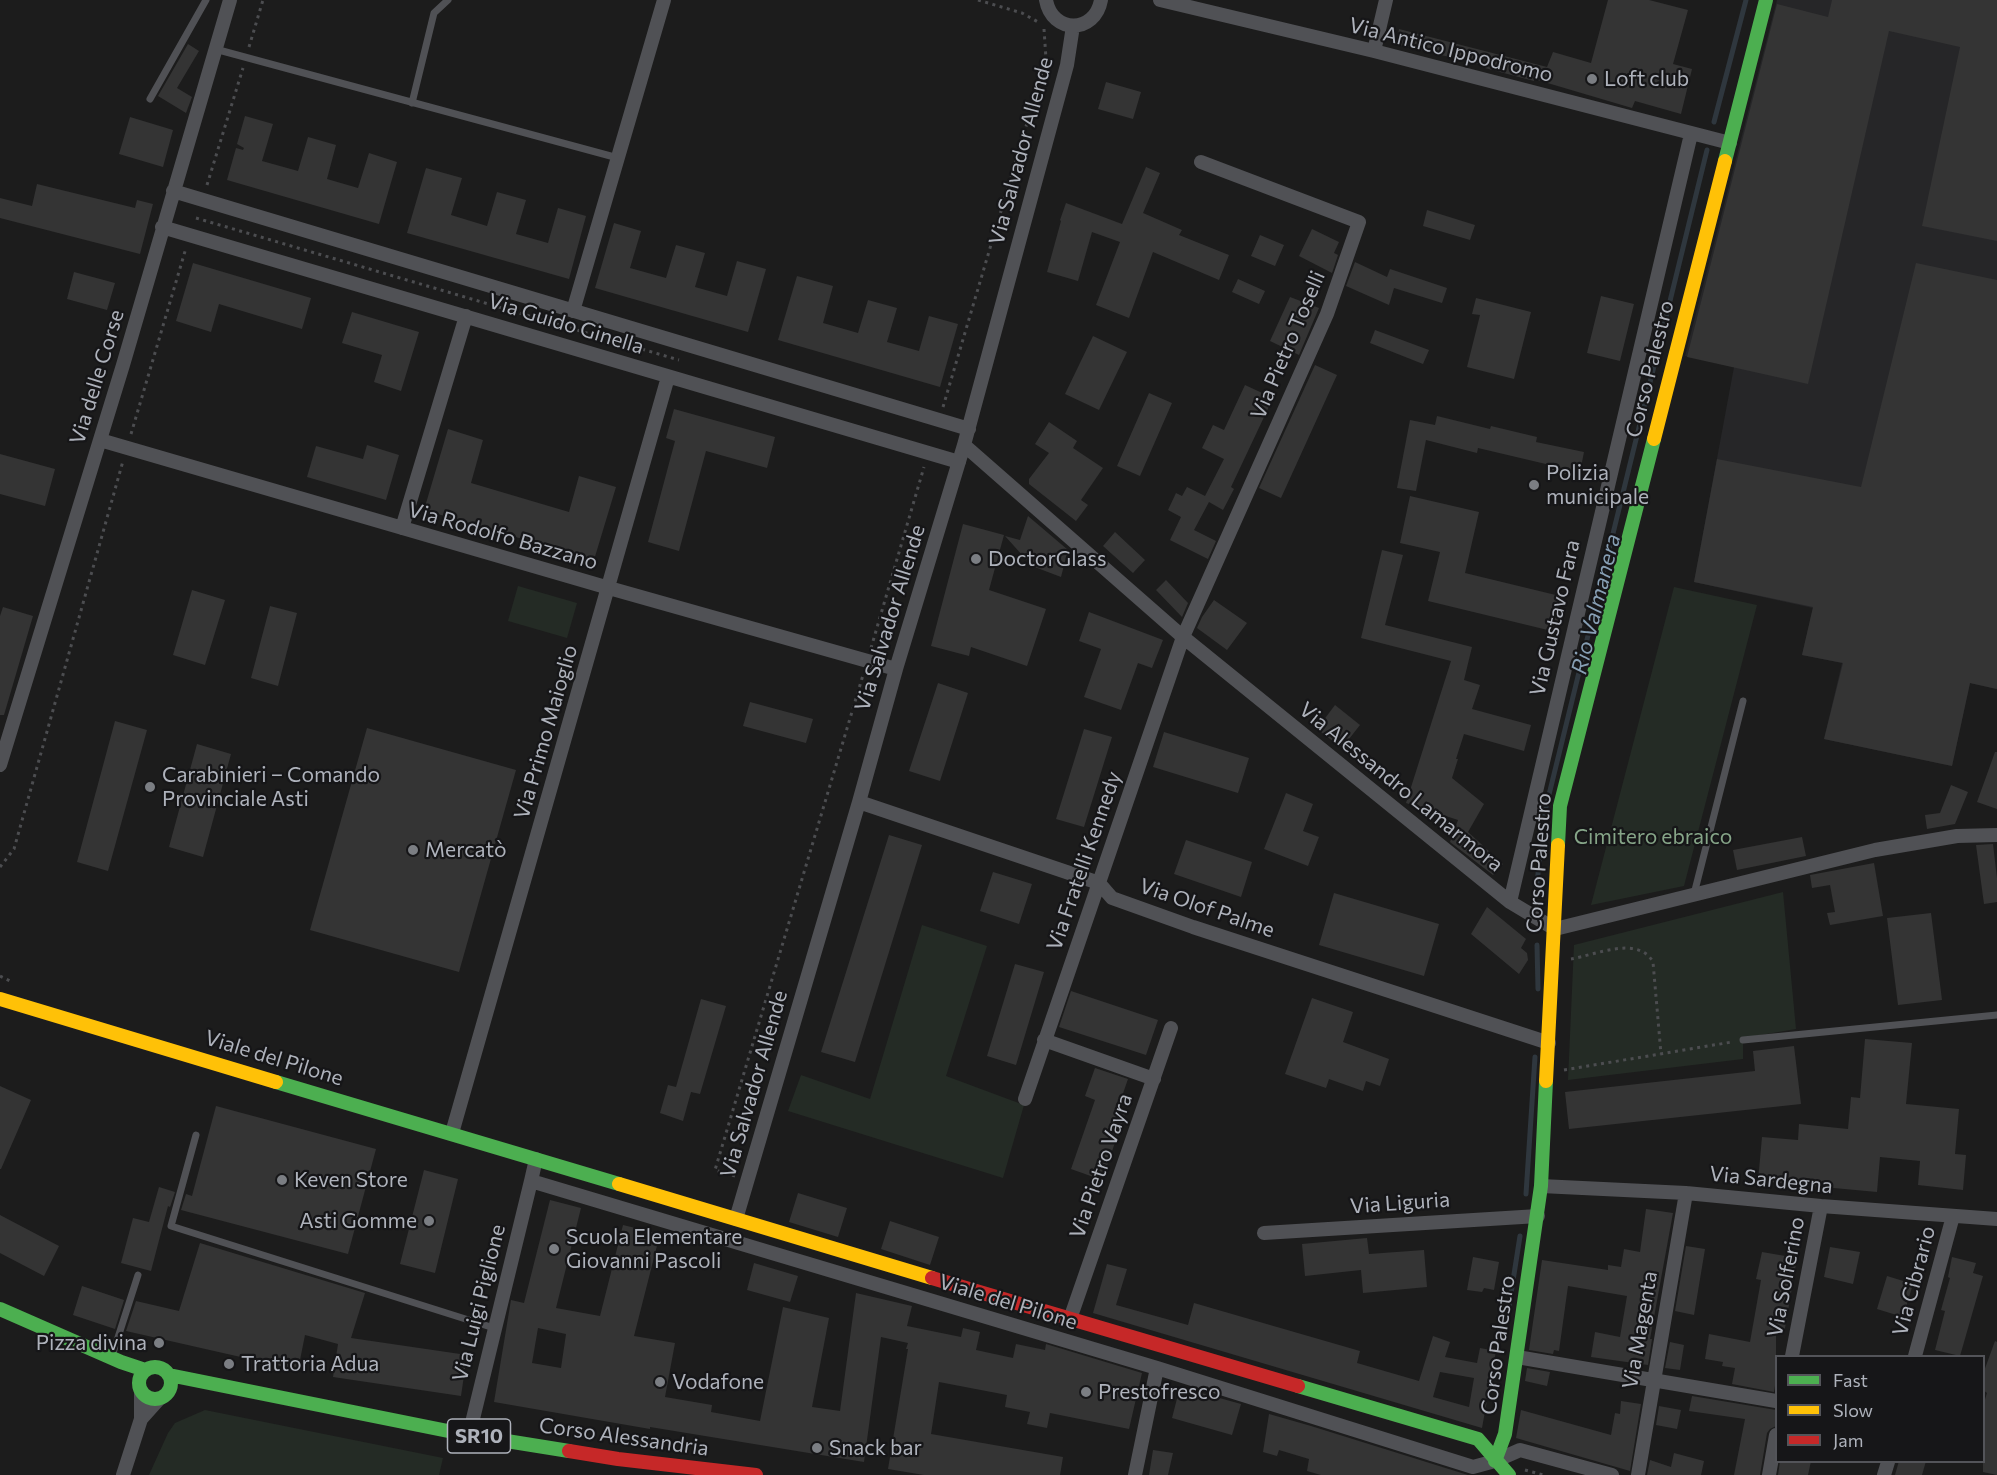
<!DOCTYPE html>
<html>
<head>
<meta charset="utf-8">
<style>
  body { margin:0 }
  #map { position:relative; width:1997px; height:1475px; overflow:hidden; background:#1c1c1c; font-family:Commissioner,sans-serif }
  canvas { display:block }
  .legend { position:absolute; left:1775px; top:1355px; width:210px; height:108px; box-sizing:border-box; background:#161618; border:2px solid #535459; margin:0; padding:8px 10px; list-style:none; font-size:18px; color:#aeb2bb }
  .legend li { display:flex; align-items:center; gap:12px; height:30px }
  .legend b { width:30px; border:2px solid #535459 }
</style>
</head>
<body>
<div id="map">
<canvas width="1997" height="1475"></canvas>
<ul class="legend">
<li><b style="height:8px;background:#4caf50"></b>Fast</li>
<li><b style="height:8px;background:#ffc107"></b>Slow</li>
<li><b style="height:8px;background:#c62828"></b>Jam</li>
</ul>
</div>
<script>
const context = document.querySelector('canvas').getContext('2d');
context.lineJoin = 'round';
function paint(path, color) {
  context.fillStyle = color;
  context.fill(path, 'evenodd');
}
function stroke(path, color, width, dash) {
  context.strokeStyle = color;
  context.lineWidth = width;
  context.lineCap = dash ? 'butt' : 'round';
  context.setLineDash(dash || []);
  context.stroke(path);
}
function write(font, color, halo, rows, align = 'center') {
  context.font = font + ' Commissioner,sans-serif';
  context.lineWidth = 4.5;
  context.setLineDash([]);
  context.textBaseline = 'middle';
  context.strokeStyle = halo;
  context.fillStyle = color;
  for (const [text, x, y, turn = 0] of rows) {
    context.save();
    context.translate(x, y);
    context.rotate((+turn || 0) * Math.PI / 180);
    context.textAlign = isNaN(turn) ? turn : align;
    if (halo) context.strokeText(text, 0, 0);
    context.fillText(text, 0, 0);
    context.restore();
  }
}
const built = new Path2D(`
  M1777,0H1997V684L1996,689L1970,683L1952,766L1824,739L1842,663L1802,655L1813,608L1694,582L1734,367L1685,356Z`);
const green = new Path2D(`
  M518,586L577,603L567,638L508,621Z
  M1674,587L1757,605L1684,886L1591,905Z
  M1783,892L1796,1029L1743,1038V1059L1568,1080L1574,945Z
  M922,925L987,946L946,1076L1024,1105L1003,1178L788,1111L801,1075L870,1099Z
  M205,1410L443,1458L439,1475H149L168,1433L175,1423Z`);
const stream = new Path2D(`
  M1714,122L1746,0
  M1537,884L1544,815L1707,150
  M1537,945L1538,989
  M1526,1194L1535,1057
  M1507,1319L1520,1236`);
const building = new Path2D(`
  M1608,0H1649L1688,10L1673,64L1692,69L1681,114L1635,101L1632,108L1534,79V81L1481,67L1482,65L1396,44L1399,29L1547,67L1553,52L1591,63Z
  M1832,0H1997V241L1922,226L1960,47L1889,31L1808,384L1687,357L1777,4L1828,17Z
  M188,44L199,51L177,88L192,97L186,113L158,96Z
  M1106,82L1141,92L1133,119L1098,109Z
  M245,116L273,124L262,161L298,171L308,137L336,145L327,179L358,188L369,153L397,162L379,224L227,180L236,148L243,150L244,148L237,144Z
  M130,117L173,130L163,167L119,154Z
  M1146,167L1160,173L1143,213L1182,230L1179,235L1229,255L1219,280L1153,252L1129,318L1096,305L1120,242L1092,232L1078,281L1047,272L1061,221L1060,220L1066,203L1122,224Z
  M426,168L462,178L451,215L487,226L497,192L526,200L516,234L548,243L558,208L586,216L569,279L407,233Z
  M37,184L135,208L137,200L153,204L140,254L0,218V198L32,206Z
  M1427,210L1475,225L1470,240L1423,226Z
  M614,223L641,231L630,268L666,278L676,245L705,253L695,287L727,296L737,261L766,269L748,332L595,288Z
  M1312,229L1339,242L1334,253L1338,255L1332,273L1299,256Z
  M1260,235L1284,245L1275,266L1251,256Z
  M1355,262L1387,277L1390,269L1447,288L1442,303L1394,288L1389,305L1346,286Z
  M193,263L311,298L302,329L219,304L211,332L176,321Z
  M1916,263L1997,280V689L1970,683L1952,766L1824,739L1843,663L1802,655L1813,607L1694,582L1717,459L1861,487Z
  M74,272L115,283L107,310L67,299Z
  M797,276L833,286L823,323L858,333L868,300L897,308L887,342L919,351L929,316L958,324L940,387L778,340Z
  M1238,279L1265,291L1259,304L1232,292Z
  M1601,296L1634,304L1620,361L1587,353Z
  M1290,297L1319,308L1299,355L1270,341Z
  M1476,298L1531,312L1514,379L1467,367L1480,315L1472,314Z
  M352,312L419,332L401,391L374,382L382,355L342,343Z
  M1375,330L1429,350L1423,364L1370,343Z
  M1093,336L1127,352L1099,410L1065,394Z
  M1315,365L1337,375L1281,498L1259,488Z
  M1245,385L1273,398L1231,487L1234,489L1223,510L1209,502L1194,530L1216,541L1208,559L1170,540L1181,517L1168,510L1176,493L1182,496L1187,487L1205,496L1224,459L1202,448L1213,425L1224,430Z
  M1149,393L1172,403L1140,476L1117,466Z
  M674,409L775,437L767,468L706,451L679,551L648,542L675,441L666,438Z
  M1437,416L1490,429L1491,426L1537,437L1536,442L1584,452L1579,477L1549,470L1550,465L1478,448L1477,453L1426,440L1416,491L1397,488L1410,420L1435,425Z
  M1049,422L1077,441L1073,448L1103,468L1081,500L1088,505L1076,521L1029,484V479L1049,453L1035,444Z
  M448,429L483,440L471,483L569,512L579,476L616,487L594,560L424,510Z
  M367,445L399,455L386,500L307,477L316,446L363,459Z
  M0,454L55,469L45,506L0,494Z
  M1410,496L1479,512L1465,573L1564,597L1556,632L1428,601L1440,552L1400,543Z
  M1028,516L1068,550L1061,577L1032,566L1005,536L1020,540Z
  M963,524L1004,535L989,590L1046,609L1027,666L971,647L969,656L931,646Z
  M1115,532L1145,560L1133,573L1103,546Z
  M1382,550L1403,555L1385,625L1472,647L1464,680L1480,685L1472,709L1531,725L1524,751L1464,734L1456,759H1458L1452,778L1484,804L1468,832L1503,864L1493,875L1450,842L1458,820L1406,803L1451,661L1361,638Z
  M1166,580L1188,603L1182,617L1156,590Z
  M192,590L225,600L205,665L173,655Z
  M1214,600L1247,623L1227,650L1197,628L1202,617Z
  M270,606L297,613L278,686L251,678Z
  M3,607L33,616L4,715H0V616Z
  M1089,612L1163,640L1152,668L1138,663L1121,710L1084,697L1101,649L1079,641Z
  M938,683L968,693L940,781L909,771Z
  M750,702L813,719L806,743L743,726Z
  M1335,705L1360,725L1342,748L1317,729Z
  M115,721L147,730L108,871L77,862Z
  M367,728L516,770L459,972L310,930Z
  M1084,729L1112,737L1084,827L1056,819Z
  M1164,732L1249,758L1238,793L1153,767Z
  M197,744L231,754L203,857L169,847Z
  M1995,752H1997V809L1977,802Z
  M1951,785L1968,792L1955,824L1927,829L1925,815L1940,813Z
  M1286,793L1313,804L1303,831L1319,837L1308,866L1264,849Z
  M889,835L922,845L855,1062L821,1052Z
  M1802,837L1806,856L1737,870L1733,850Z
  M1186,840L1252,862L1241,897L1174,874Z
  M1993,844L1997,878V902L1984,904L1976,845Z
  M1874,863L1883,916L1830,925L1827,913L1835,912L1830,885L1812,888L1810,875Z
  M993,872L1032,884L1019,924L980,911Z
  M1334,893L1439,924L1424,976L1319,945Z
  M1487,907L1526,939L1521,948L1527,953L1528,960L1519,974L1471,934Z
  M1931,913L1942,1000L1898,1005L1887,918Z
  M1015,964L1044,972L1016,1065L987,1056Z
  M1071,991L1158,1020L1146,1055L1059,1027Z
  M1312,998L1353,1012L1343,1042L1389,1059L1380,1086L1366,1081L1363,1091L1329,1079L1326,1088L1285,1074Z
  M701,999L726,1006L700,1094L691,1092L683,1121L660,1113L668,1085L676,1087Z
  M1865,1039L1912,1043L1906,1104L1959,1109L1955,1154L1966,1155L1963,1190L1918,1185L1920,1161L1880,1157L1877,1192L1758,1181L1762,1137L1798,1140L1799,1124L1848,1129L1851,1097L1860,1098Z
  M1794,1046L1801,1104L1569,1129L1565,1092L1755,1071L1753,1051Z
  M1095,1068L1128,1079L1118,1108L1126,1111L1102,1180L1071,1169L1095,1100L1085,1096Z
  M0,1086L31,1100L1,1169H0Z
  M216,1106L376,1149L348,1254L181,1210L186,1194L192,1196Z
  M424,1170L458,1179L435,1273L400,1264Z
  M159,1187L175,1192L170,1207L168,1206L151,1271L121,1263L133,1218L149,1222Z
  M798,1193L847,1208L838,1237L789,1222Z
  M550,1200L581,1208L556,1308L600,1316L623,1225L660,1234L634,1336L675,1343L665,1397L712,1405L711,1412L760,1421L783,1307L829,1318L812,1407L840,1411L856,1293L912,1306L907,1326L961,1337L963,1328L980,1332L976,1350L1013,1358L1016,1344L1045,1350L1046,1344L1142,1373L1129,1429L1050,1413L1047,1428L1027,1424L1030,1412L1005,1407L1007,1395L939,1382L931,1434L1063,1457L1060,1475H924L888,1469L908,1349H906L908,1343L881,1337L864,1462L650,1427V1429L494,1402L511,1300L524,1303ZM538,1328L566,1334L561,1368L532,1363Z
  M1646,1209L1673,1213L1650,1339H1652L1648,1365L1591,1357L1595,1332L1620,1337L1627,1296L1568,1286L1559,1351L1554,1350L1553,1354L1529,1350L1542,1260L1608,1270V1265L1621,1267L1624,1249L1640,1252Z
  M0,1215L59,1246L44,1276L0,1253Z
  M890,1221L939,1237L930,1265L881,1249Z
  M1367,1238L1369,1254L1424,1250L1427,1287L1363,1293L1361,1270L1305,1276L1302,1244Z
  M200,1243L365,1293L351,1338L467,1355L461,1396L333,1377L338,1344L305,1335L298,1370L126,1331L136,1301L179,1311Z
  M1686,1246L1705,1249L1694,1315L1675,1311Z
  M1830,1247L1860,1252L1853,1284L1824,1277Z
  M1762,1252L1797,1258L1784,1334L1776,1333V1379L1774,1392L1732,1384L1735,1368L1722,1366L1723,1362L1705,1359L1709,1334L1750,1342L1761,1280L1756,1279Z
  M1473,1257L1499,1262L1494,1290L1484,1288L1482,1292L1467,1290Z
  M1952,1257L1976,1263L1973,1273L1983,1276L1960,1356L1935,1350L1945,1311L1941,1310L1950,1278L1948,1277Z
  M754,1263L798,1276L790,1302L747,1290Z
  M1107,1264L1127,1269L1116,1305L1188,1325L1194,1303L1360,1351L1357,1363L1419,1381L1433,1336L1450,1342L1445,1357L1477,1363L1480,1348L1496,1351L1482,1428L1093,1313ZM1440,1372L1474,1378L1469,1407L1433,1397Z
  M1887,1276L1913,1284L1903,1317L1877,1309Z
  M82,1286L124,1300L115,1329L73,1315Z
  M1995,1341L1997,1342V1475L1983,1472V1406L1987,1393L1983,1390V1374Z
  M1670,1342L1684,1345L1680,1370L1665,1368Z
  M1527,1368L1550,1372L1547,1386L1525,1381Z
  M1180,1387L1241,1404L1232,1435L1172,1418Z
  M1692,1396L1776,1410V1426L1770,1429L1767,1433L1760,1475H1734L1745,1419L1689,1411Z
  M1621,1401L1641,1404L1630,1471L1516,1438L1521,1410L1611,1435L1615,1413L1620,1414Z
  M1659,1406L1681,1410L1677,1429L1656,1425Z
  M1269,1414L1311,1426L1468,1475H1321L1307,1471L1309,1459L1279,1450L1277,1456L1263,1452Z
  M1153,1450L1173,1453L1168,1475H1149Z
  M1674,1453L1704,1461L1701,1475H1647L1650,1460L1671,1467Z
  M1780,1461H1811L1808,1475H1778Z
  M1899,1461H1926L1922,1475H1895Z`);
const path = new Path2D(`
  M978,0L1022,13L1038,22
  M249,47L263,0
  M207,185L243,68
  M196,218L679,360
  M943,407L1046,59L1044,29
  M131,434L186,248
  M871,648L924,467
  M0,867L14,849L123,461
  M1571,959C1595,955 1638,935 1653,962L1661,1054
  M0,976L10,981
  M1564,1070L1732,1042
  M735,1176L715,1170L863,675
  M1525,1470L1543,1475`);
const lane = new Path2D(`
  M215,49L618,158
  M150,99L206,0
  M412,103L434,13L448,0
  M1694,894L1743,701
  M1743,1040L1997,1015
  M196,1135L171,1226L494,1328
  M112,1356L138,1275`);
const street = new Path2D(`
  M1046,0C1052,34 1095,34 1101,0
  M1160,0L1374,51L1730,143
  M1374,51L1386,0
  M173,191L969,429
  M162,227L959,462
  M573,311L664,0
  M100,440L609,588L896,669
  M964,445L1183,637L1510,902L1555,929L1875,850L1957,836L1997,835
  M402,528L466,316
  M0,765L123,365L230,0
  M859,802L1099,883L1112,898L1193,927L1549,1043
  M1510,902L1691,134
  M1044,1040L1154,1079
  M1025,1099L1183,637L1327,314L1359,222L1201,162
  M452,1133L668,377
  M536,1159L531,1181L1157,1368L1473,1467L1495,1461L1520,1450L1612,1475
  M1541,1186L1686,1193L1821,1206L1997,1219
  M736,1219L859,802L896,669L964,445L1067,65L1073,26
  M1264,1233L1538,1216
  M1070,1319L1171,1028
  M1792,1356L1821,1206
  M1915,1356L1953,1216
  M1517,1357L1776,1401
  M141,1419L159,1399
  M469,1435L531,1181
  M123,1475L141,1419V1392
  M1135,1475L1157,1368
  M1638,1475L1686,1193
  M1769,1475L1776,1435
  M1884,1475L1888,1462`);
const fast = new Path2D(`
  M1725,161L1766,0
  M1558,845L1560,806L1654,439
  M276,1082L619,1184
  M0,1309L121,1362L145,1370
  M139 1383a16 16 0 1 1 32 0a16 16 0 1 1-32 0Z
  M169,1375L463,1434L569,1451
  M1298,1386L1478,1439L1509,1475
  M1495,1461L1505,1434L1541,1186L1546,1081`);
const slow = new Path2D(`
  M1654,439L1725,161
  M0,999L276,1082
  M1546,1081L1558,845
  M619,1184L932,1278`);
const jam = new Path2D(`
  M932,1278L1298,1386
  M569,1451L618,1459L756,1475`);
const markers = [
  [1592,79,6,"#7b7e83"],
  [1534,485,6,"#7b7e83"],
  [976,559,6,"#7b7e83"],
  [150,787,6,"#7b7e83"],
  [413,850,6,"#7b7e83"],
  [282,1180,6,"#7b7e83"],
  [429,1221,6,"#7b7e83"],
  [554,1249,6,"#7b7e83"],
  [159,1343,6,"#7b7e83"],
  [229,1364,6,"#7b7e83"],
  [660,1382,6,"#7b7e83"],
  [1086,1392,6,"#7b7e83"],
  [817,1448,6,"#7b7e83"]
];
const shields = [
  [479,1436,63]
];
const shieldNames = [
  ["SR10",479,1436]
];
const streetNames = [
  ["Via Antico Ippodromo",1451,50,14],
  ["Via Salvador Allende",1021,151,-75],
  ["Via Guido Ginella",566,324,17],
  ["Via Pietro Toselli",1288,345,-67],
  ["Corso Palestro",1650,369,-76],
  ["Via delle Corse",97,377,-73],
  ["Via Rodolfo Bazzano",503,536,16],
  ["Via Salvador Allende",890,618,-73],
  ["Via Gustavo Fara",1555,618,-77],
  ["Via Primo Maioglio",546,732,-74],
  ["Via Alessandro Lamarmora",1401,787,39],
  ["Via Fratelli Kennedy",1084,861,-71],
  ["Corso Palestro",1539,863,-86],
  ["Via Olof Palme",1207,908,19],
  ["Viale del Pilone",274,1058,17],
  ["Via Salvador Allende",754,1084,-74],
  ["Via Pietro Vayra",1101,1166,-71],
  ["Via Sardegna",1771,1180,6],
  ["Via Liguria",1400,1203,-4],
  ["Via Solferino",1786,1277,-79],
  ["Via Cibrario",1914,1281,-75],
  ["Viale del Pilone",1008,1302,17],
  ["Via Luigi Piglione",479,1303,-76],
  ["Via Magenta",1640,1330,-80],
  ["Corso Palestro",1498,1345,-82],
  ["Corso Alessandria",624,1437,8]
];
const poiNames = [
  ["Loft club",1604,79],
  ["Polizia",1546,473],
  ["municipale",1546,497],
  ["DoctorGlass",988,559],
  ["Carabinieri – Comando",162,775],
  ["Provinciale Asti",162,799],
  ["Mercatò",425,850],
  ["Keven Store",294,1180],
  ["Asti Gomme",417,1221,"right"],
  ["Scuola Elementare",566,1237],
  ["Giovanni Pascoli",566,1261],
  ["Pizza divina",147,1343,"right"],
  ["Trattoria Adua",241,1364],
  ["Vodafone",672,1382],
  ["Prestofresco",1098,1392],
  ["Snack bar",829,1448]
];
const parkNames = [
  ["Cimitero ebraico",1653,837]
];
const waterNames = [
  ["Rio Valmanera",1596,604,-76]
];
paint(built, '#262628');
paint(green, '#242b25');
stroke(stream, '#2f373e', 5);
paint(building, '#343434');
stroke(path, '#4c4d50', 3, [3, 4.5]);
stroke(lane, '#505155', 7);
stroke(street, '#505155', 14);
stroke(fast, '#4caf50', 14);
stroke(slow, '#ffc107', 14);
stroke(jam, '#c62828', 14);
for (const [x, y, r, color] of markers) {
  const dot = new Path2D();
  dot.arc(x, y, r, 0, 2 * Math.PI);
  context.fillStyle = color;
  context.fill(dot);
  stroke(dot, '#161618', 2);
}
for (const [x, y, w] of shields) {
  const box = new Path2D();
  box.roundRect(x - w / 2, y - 17, w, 34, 4.5);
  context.fillStyle = '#161618';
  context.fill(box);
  stroke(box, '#aeb2bb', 1.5);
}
write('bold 20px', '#aeb2bb', null, shieldNames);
write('21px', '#aeb2bb', '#161618', streetNames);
write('21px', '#aeb2bb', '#161618', poiNames, 'left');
write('21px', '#86a588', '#161618', parkNames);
write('italic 22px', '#879fb4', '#161618', waterNames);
</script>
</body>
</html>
